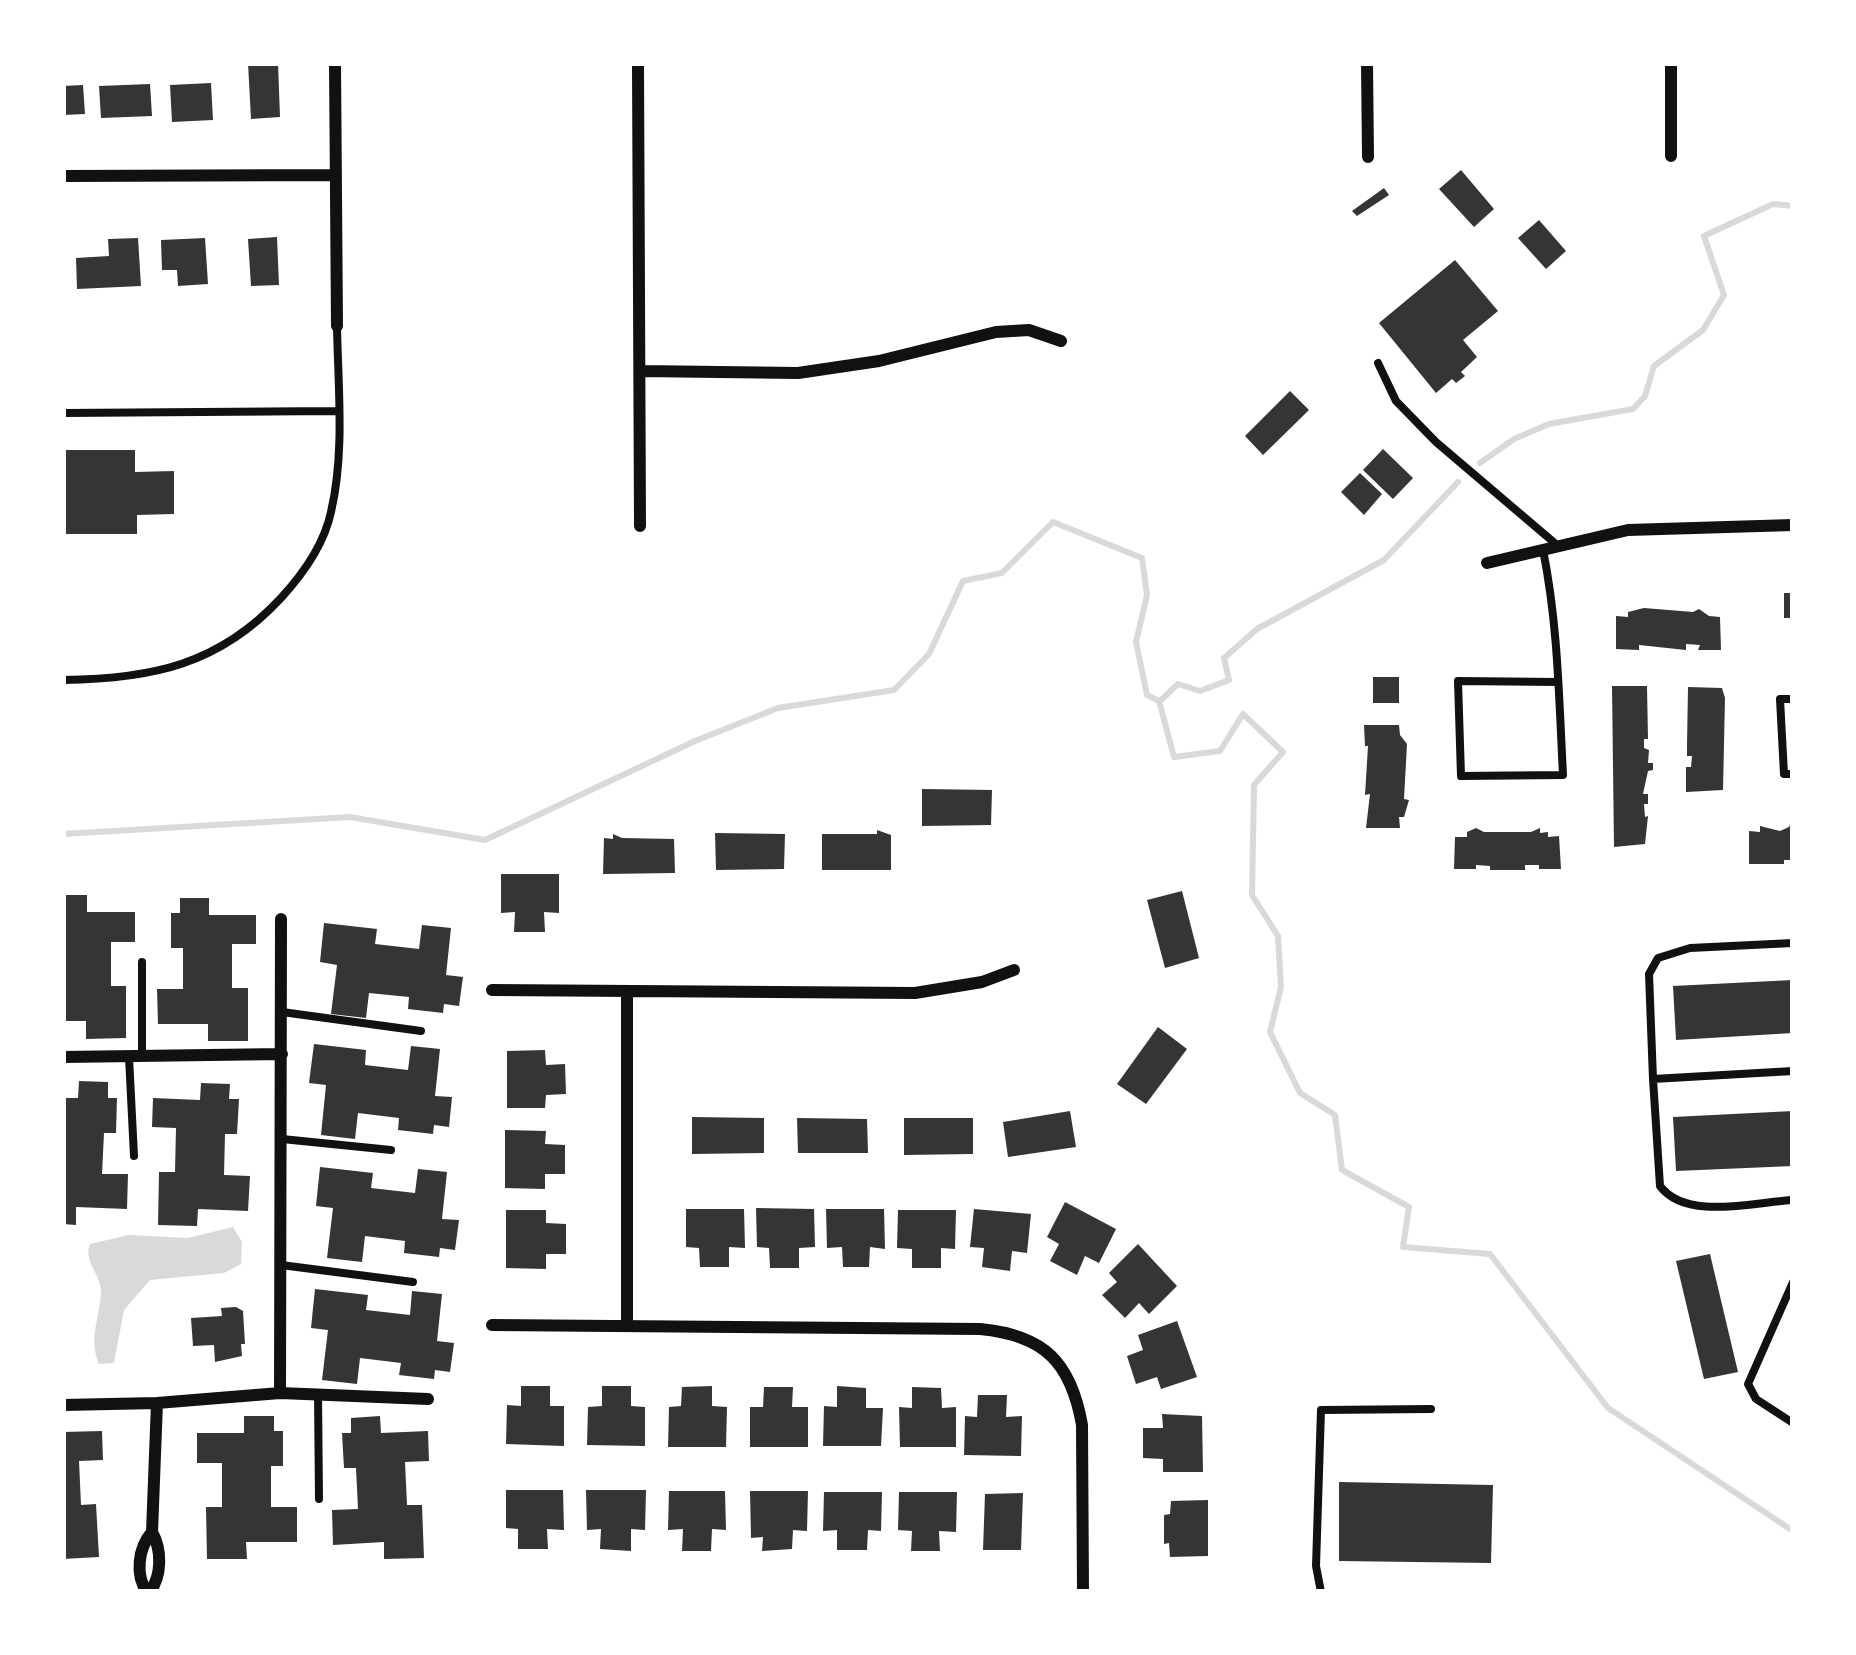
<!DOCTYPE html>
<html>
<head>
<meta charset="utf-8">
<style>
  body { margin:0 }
  #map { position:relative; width:1856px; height:1655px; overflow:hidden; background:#fff; font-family:Manrope,sans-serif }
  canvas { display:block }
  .frame { position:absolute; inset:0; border:66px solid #fff; pointer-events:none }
</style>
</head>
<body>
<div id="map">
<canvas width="1856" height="1655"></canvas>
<div class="frame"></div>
</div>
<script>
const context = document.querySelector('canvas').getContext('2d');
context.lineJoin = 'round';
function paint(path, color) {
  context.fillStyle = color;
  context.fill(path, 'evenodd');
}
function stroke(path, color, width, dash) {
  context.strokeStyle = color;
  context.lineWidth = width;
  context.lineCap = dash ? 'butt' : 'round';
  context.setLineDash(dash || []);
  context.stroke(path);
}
const water = new Path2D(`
  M233,1227L242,1242L241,1264L224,1273L150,1280L124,1310L114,1363L99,1364C88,1339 100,1317 101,1292C101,1273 83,1263 90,1244L129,1235L188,1238Z`);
const stream = new Path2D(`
  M1480,463L1514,439L1549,424L1633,409L1645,396L1654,366L1703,330L1724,295L1704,236L1773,204L1793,206
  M1160,701L1178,684L1200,691L1229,680L1224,658L1257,629L1384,560L1458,482
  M63,834L350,817L485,840L695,741L778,708L894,690L929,654L963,581L1002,573L1053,522L1142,558L1147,595L1136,642L1147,695L1159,701L1174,757L1220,751L1243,714L1283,752L1254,785L1252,895L1278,936L1281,987L1270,1032L1300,1093L1335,1115L1342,1170L1409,1207L1403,1247L1490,1254L1608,1408L1793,1531`);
const building = new Path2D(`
  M248,63H278L280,117L251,119Z
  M211,83L213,120L172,122L170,85Z
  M150,84L152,116L101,118L99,86Z
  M83,85L85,114L63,115V86Z
  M1461,170L1494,209L1474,227L1439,189Z
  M1384,188L1389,195L1357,216L1352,211Z
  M1539,220L1566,251L1546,269L1518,238Z
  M277,237L279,285L251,286L248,239Z
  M138,238L141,286L77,289L76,258L109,256L108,239Z
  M205,238L208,284L178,286L177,270H162L161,240Z
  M1455,260L1498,311L1463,340L1477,357L1461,372L1465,376L1456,383L1452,379L1436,393L1379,323Z
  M1290,391L1309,410L1263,455L1245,436Z
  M1383,449L1413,478L1393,499L1363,470Z
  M63,450H135V472L174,471V514L137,515V534H63Z
  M1360,473L1382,494L1364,515L1341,492Z
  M1784,593H1793V618H1784Z
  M1644,608L1693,612L1699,609L1709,616L1720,617L1721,650H1698L1700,645L1686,644V650L1639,645V650L1616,649V616L1628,617V612Z
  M1373,677H1399V703H1373Z
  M1612,686H1647L1648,739H1644V748L1649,750L1648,763H1653V770L1648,771L1643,794H1648V804H1644L1645,817L1648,816L1645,844L1614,847Z
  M1688,687L1722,688L1725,698L1723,790L1686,792V767H1691L1692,756H1687V746Z
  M1364,725H1399L1400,735L1407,744L1404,799L1409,800L1404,817H1399L1400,828H1366L1370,794L1365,795L1368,746H1365Z
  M922,789L992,790L991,825L922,826Z
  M1793,817V860H1784V864H1749V831L1760,832V826L1780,831L1789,827Z
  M1476,828L1484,832H1531L1540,828V833L1548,832V837L1559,836L1561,869H1539V865H1525V870H1490V866L1476,865V869H1454L1455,837H1467V832Z
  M877,830L891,835V870H822V834H877Z
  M715,833L785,834L784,869L716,870Z
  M613,834L622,838L674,839L675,873L603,874L604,838L613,839Z
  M501,874H559V913L544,912L545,932H514L515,912L501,913Z
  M1182,891L1199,958L1165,968L1147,900Z
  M63,895H87V912H135V942H111V986H126V1038L86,1039V1021H63Z
  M180,898H209V915H256V944H232V988H248V1041H208V1024H158L157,989H183V948H171V913H180Z
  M324,923L377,929L375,944L419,949L422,925L451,928L446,975L463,977L459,1006L444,1004L443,1013L408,1009L409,997L369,993L366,1018L331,1014L337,965L320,962Z
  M1793,980V1033L1676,1040L1673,986Z
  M1158,1027L1187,1049L1146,1104L1117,1084Z
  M314,1044L366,1050L365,1065L408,1070L411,1046L440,1049L435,1096L452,1097L449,1127L434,1125L433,1134L398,1130L399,1118L358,1113L355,1139L321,1135L326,1085L309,1083Z
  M545,1050L546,1065L565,1064L566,1094L546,1095L545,1108H507V1051Z
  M79,1081L108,1082V1098H117L116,1133H104L102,1174H128L127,1209L76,1207V1225L63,1224V1098H78Z
  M201,1083L230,1084L229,1099H239L237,1134H225L224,1175L250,1176L248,1211L198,1209L197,1226L158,1225L159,1172H175L176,1128L152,1127L153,1098L200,1100Z
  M1070,1111L1076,1147L1008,1157L1003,1122Z
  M1793,1111V1166L1676,1171L1673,1117Z
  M692,1117L764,1118V1153L692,1154Z
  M797,1118L867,1119L868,1153H798Z
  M904,1118H973V1154L904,1155Z
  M505,1130L546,1131L545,1144L565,1145V1174H545V1189L505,1188Z
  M320,1167L373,1173L371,1188L415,1193L418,1169L447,1172L442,1219L459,1220L455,1250L440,1248L439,1257L404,1253L405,1241L365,1236L362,1262L327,1258L333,1208L316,1206Z
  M1065,1202L1116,1229L1099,1263L1085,1256L1077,1275L1050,1261L1059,1244L1047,1237Z
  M756,1208L814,1209L815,1247L799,1248V1268H770L769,1248L757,1247Z
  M686,1209H744L745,1248L729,1247V1267H700L699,1248L686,1247Z
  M826,1209H884L885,1249L870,1247L869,1267H843L842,1247L827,1248Z
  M974,1209L1031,1214L1027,1253L1012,1251L1010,1271L982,1267L984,1248L970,1247Z
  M506,1210H546V1223L566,1224V1254H546V1269L506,1268Z
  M898,1210H956L955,1249L941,1248V1268H912V1249L897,1248Z
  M1138,1244L1177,1286L1149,1314L1139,1303L1125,1318L1102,1295L1117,1282L1109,1273Z
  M1710,1254L1738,1372L1704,1379L1676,1261Z
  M315,1289L368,1295L366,1310L410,1315L412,1291L442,1294L437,1341L454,1343L450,1372L435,1370L434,1379L399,1375L401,1363L360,1358L357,1384L322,1380L328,1330L311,1328Z
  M236,1307L243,1311L245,1344H241L242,1356L215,1362L214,1345L193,1346L191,1318L222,1316L221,1308Z
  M1177,1321L1197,1377L1161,1389L1157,1377L1136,1384L1127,1356L1143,1350L1138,1335Z
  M521,1386H550V1406H564V1446L506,1444L507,1405L521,1406Z
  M602,1386H631V1406L645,1407V1446L587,1445L588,1407L602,1406Z
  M712,1386V1406L727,1407L726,1447H668L669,1407L681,1406L682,1387Z
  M837,1386L866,1388V1408H883L881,1446H823L824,1406L837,1407Z
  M764,1387H793L792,1407H808V1447H750V1407H763Z
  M912,1387L941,1388L942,1408L956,1407V1447H900L899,1407L912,1408Z
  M978,1395H1007L1006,1417L1022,1416L1021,1456L964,1455L965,1416L977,1417Z
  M1162,1414L1202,1416L1203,1472H1163V1459L1143,1458V1428H1163Z
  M244,1416H274V1431H283V1466H271V1507H297V1542H246L247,1559H207L206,1507H222V1463H197V1433H244Z
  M380,1416L381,1433L428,1431L429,1461L405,1462L407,1505H422L424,1558L384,1559V1542L333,1545L332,1510L358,1509L356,1468H344L342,1433H351V1418Z
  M102,1431L103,1460L79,1461L81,1505L96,1504L99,1557L63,1559V1432Z
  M1339,1482L1493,1485L1491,1563L1339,1561Z
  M506,1490H563L564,1530L547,1529L548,1549H518V1529L506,1528Z
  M586,1490H646L645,1530L631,1529V1551L600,1549L601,1529L587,1530Z
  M669,1491H725L726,1530L712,1529L711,1551H682L683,1529L668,1530Z
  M750,1491H808L807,1531L793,1530L792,1549L762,1551L763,1537L751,1538Z
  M824,1492H882L881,1531L868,1530L867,1550H837V1530L823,1531Z
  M899,1492H957L956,1532L939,1531L940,1551H911L912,1531L898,1530Z
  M1023,1493L1021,1550H983L985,1494Z
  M1208,1500V1556L1170,1557L1169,1543L1164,1544V1515L1170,1514L1171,1501Z`);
const service = new Path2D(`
  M1378,363L1396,401L1436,442L1557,545
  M63,413L338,411
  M1543,550C1558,624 1559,699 1563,775L1461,776L1458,681L1558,682
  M63,680C151,679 219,665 281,598C303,574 324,545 331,512C345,452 338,387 337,326
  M1793,699H1780L1784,774H1793
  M282,1012L421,1031
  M142,1056V962
  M129,1057L134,1156
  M1793,1071L1653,1079L1660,1186C1686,1221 1754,1202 1793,1200
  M1653,1079L1649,974L1658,958L1690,948L1793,943
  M282,1139L391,1150
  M281,1265L413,1282
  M1793,1282L1748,1384L1756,1399L1793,1423
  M318,1394L319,1499
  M1321,1592L1316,1566L1321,1410L1431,1409`);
const minor = new Path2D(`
  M335,63L337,326
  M638,63L640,526
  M1367,63L1368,157
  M1671,63V156
  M63,176L336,175
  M640,371L798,373L879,361L996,332L1029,330L1061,341
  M1487,563L1628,530L1793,525
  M492,990L915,993L982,982L1014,970
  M627,991V1326
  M63,1057L282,1054
  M492,1325L980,1329C1044,1335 1071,1362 1082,1425L1083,1592
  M280,1393L281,919
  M63,1405L157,1403L280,1393L428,1399
  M147,1592C135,1575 138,1548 152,1532
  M150,1592C162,1575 162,1550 152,1532L157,1403`);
paint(water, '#d9d9d9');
stroke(stream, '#d9d9d9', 6);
paint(building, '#353535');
stroke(service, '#111', 8);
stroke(minor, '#111', 12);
</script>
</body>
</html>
